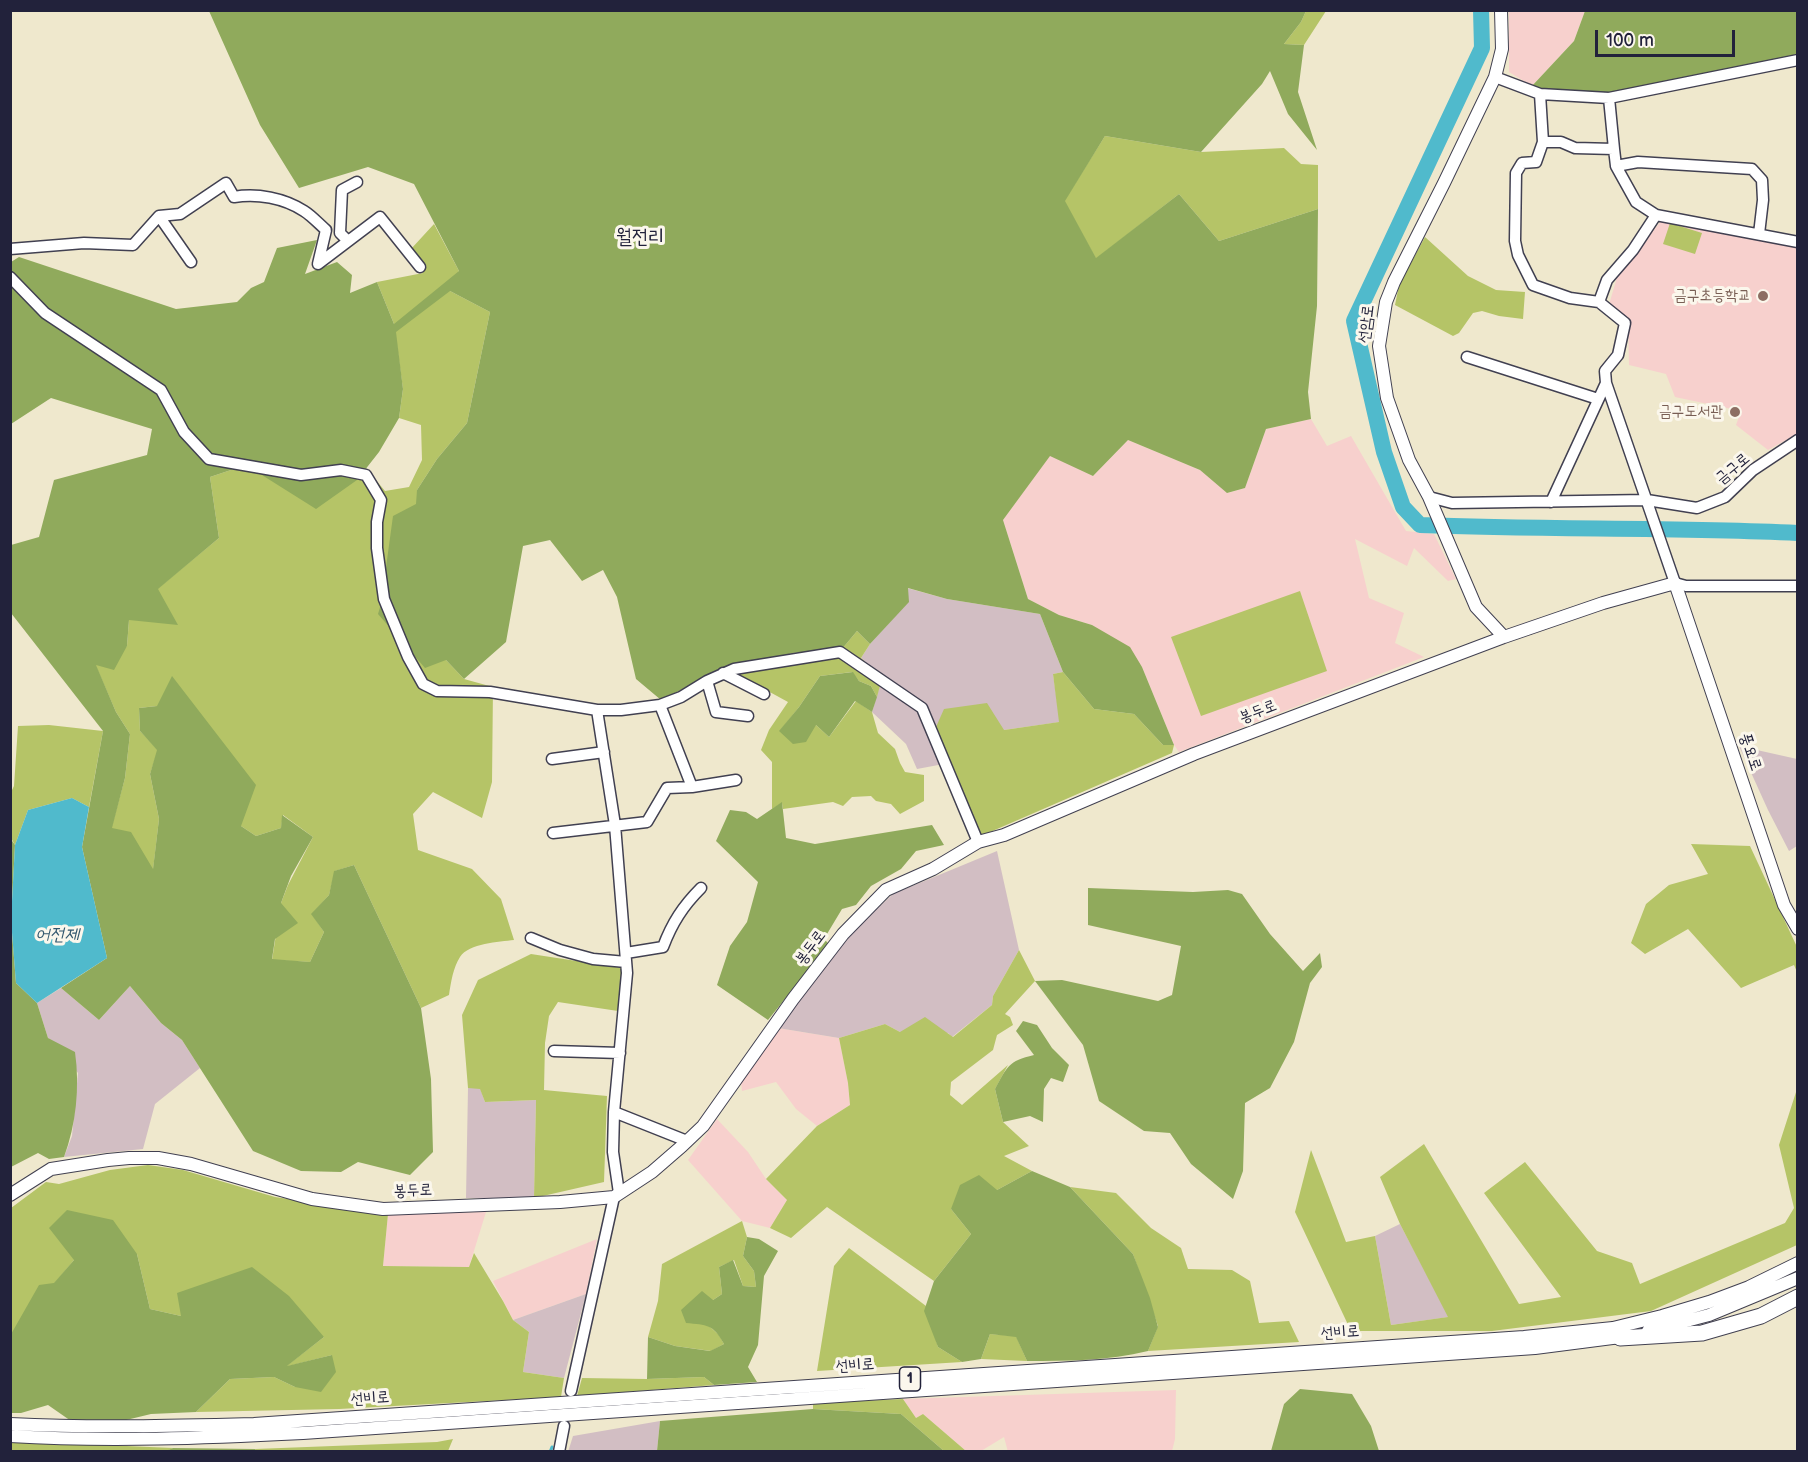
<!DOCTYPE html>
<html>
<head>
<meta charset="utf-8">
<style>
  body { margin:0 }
  #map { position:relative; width:1808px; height:1462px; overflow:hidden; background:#efe8cd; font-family:"Balsamiq Sans",sans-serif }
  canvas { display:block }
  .frame { position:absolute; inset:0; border:12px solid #22223b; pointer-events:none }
  .scale { position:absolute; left:1595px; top:30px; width:140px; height:27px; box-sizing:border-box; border:3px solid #22223b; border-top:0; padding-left:8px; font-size:18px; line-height:21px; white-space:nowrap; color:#22223b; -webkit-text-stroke:4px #fbf7ec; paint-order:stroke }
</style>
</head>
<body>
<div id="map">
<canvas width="1808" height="1462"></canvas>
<div class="frame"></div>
<div class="scale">100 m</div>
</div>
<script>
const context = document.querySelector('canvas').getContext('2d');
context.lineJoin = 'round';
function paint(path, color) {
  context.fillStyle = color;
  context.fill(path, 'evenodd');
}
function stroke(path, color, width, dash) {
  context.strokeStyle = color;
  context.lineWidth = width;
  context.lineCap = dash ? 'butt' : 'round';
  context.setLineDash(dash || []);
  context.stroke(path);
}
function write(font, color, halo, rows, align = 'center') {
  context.font = font + ' "Balsamiq Sans","Poor Story",sans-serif';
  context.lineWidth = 6;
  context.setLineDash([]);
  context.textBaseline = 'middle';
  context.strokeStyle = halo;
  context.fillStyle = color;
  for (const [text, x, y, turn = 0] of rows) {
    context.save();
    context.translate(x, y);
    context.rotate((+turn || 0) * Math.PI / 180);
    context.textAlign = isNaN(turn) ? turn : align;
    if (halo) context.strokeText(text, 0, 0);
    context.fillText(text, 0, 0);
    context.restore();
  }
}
const built = new Path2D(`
  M1509,11H1585L1574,41L1532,86L1509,72Z
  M1662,220L1797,247V434L1768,450L1736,425L1741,411L1675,397L1666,374L1629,365L1628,317L1608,308L1618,274Z
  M1311,419L1327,446L1351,436L1406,531L1434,534L1456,579L1448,581L1414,548L1407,566L1355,539L1369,598L1404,613L1395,643L1424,657L1179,752L1174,745L1142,667L1092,625L1059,615L1028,599L1003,520L1050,455L1093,476L1128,440L1200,470L1228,493L1245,488L1266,429Z
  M778,1028L839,1038L848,1083L850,1105L817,1126L796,1109L776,1082L742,1091L741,1082Z
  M717,1119L748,1152L766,1179L787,1200L770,1228L742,1221L688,1160Z
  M486,1212L469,1267L383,1266L388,1214Z
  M597,1239L586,1294L513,1320L493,1281Z
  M1176,1390L1175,1439L1172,1451L1008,1452L1004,1437L981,1451H966L923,1414L916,1418L903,1399Z`);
const industrial = new Path2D(`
  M907,588L947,599L1040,614L1063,672L1053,674L1060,722L1004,730L936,727L949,763L917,769L906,744L872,712L882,678L861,658L870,644L908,602Z
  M1739,746L1797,759V846L1789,851L1768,810Z
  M997,851L1019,950L993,996L992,1005L952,1037L948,1033L900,1032L885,1024L839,1038L778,1028L846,938L893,894Z
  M130,986L161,1023L182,1040L200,1068L155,1104L143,1149L64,1157L72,1136L78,1073L48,1038L37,1003L61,988L99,1020Z
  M468,1088H480L485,1102L536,1100L534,1198H466Z
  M1400,1224L1449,1317L1391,1325L1375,1236Z
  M586,1294L564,1378L523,1372L529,1332L513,1320Z
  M660,1421L657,1451L568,1452L573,1436Z`);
const green = new Path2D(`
  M1306,11H1326L1304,45L1284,44L1301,22Z
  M1105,136L1201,152L1284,148L1301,164L1318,165V209L1219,241L1179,194L1096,259L1064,201Z
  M1670,223L1702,233L1695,254L1663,244Z
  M434,224L459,271L450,291L490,312L467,423L437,459L417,490L446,660L464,679L493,687L492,782L482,818L433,792L413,814L418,850L472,869L501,899L514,940C499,942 469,943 460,957C453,968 451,982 449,995L421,1008L354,865L335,871L329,895L312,914L324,932L310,962L272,960L281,903L288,885L313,837L283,815L281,828L256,836L241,826L157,706L139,708L140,731L158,750L150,774L159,819L153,870L111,829L125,778L130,734L116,712L95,664L127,646L129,620L157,589L219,538L210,477L246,465L357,480L366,468L385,491L409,487L422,460L421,425L399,418L403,389L394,324L377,282L423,273L411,249Z
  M1425,237L1468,276L1496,290L1525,292L1523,319L1499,316L1482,311L1473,313L1459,333L1453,336L1395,305L1399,285Z
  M1300,591L1327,671L1201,716L1171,637Z
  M857,631L870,644L861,658L882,678L877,697L871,686L859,681L852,672L820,676L799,707L780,731L816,725L829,737L856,701L872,712L878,733L895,749L900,763L905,772L924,775V801L900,814L891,804L876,801L871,796L852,797L843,806L833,802L783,809L782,803L772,809V762L761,750L769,730L788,702L735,673L792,653L842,649Z
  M1063,672L1094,709L1134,714L1163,745H1174L1172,753L981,836L936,727L944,709L987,703L1004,730L1059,722L1053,674Z
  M49,725L103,731L89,807L72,798L28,810L15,845L11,838V792L14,786L18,726Z
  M1691,844L1750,846L1797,947V972L1794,965L1741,988L1688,929L1645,954L1631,943L1646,904L1669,885L1708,874Z
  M1019,950L1035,981L1005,1014L1010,1017L1013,1025L997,1035L993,1050L951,1082L950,1095L962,1105L1008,1065L995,1089L1003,1122L1029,1146L1004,1156L1032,1171L997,1190L951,1209L971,1234L934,1281L827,1207L791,1238L770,1228L787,1200L766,1179L817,1126L850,1105L848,1083L839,1038L885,1024L900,1032L925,1017L953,1037L992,1005L993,996Z
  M531,954L622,968L618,1011L558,1002L549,1016L545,1043L544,1090L607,1096L604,1182L534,1198L536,1100L485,1102L480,1089L468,1088L462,1015L478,980Z
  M1797,1089V1245L1651,1311L1492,1331H1351L1295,1212L1311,1150L1346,1242L1375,1236L1391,1325L1448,1317L1400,1224L1380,1177L1424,1144L1519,1304L1561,1297L1484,1193L1525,1162L1597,1251L1632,1263L1640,1284L1785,1223L1794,1208L1779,1145Z
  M148,1165L183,1170L275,1197L388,1214L383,1266L469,1267L474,1253L503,1301L513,1320L529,1332L523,1372L564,1378L561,1397L339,1409L196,1412L230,1379L274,1377L295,1387L332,1355L285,1367L324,1337L181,1316L150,1309L137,1254L74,1260L11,1336V1208L46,1182L59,1184L110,1170Z
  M1070,1187L1116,1193L1151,1228L1181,1248L1188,1269L1232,1270L1250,1281L1259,1323L1289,1321L1299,1342L1148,1351L1158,1326L1133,1254Z
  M742,1221L747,1237L743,1256L754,1271L756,1287L743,1286L734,1260L719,1267L722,1294L713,1300L708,1325L719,1335L724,1344L711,1351L675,1346L648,1337L658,1301L662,1264Z
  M849,1248L926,1306L938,1347L962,1362L817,1371L834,1266Z
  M990,1334L1016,1336L1027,1361L981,1359Z
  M704,1377L714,1385L577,1396L582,1378L647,1379Z
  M903,1399L916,1418L923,1414L966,1451H944L901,1414L813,1409V1403Z
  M453,1439L448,1451L256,1452L255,1449L437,1442Z
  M11,1441L173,1448L165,1452H11Z`);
const forest = new Path2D(`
  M209,11H1306L1301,22L1284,44L1304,45L1298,92L1317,150L1288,114L1270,71L1262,84L1201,152L1105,136L1065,201L1096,258L1179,194L1219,241L1318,209L1317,306L1308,392L1311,419L1266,429L1245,488L1227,493L1200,470L1128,440L1093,476L1050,456L1003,520L1028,599L1059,615L1092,625L1130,647L1142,667L1174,745H1163L1134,714L1094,709L1063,672L1040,614L947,599L908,588L909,602L870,644L857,631L842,649L792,653L735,673L712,674L661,700L636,679L617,597L603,570L582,581L550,540L523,546L506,642L464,679L446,660L425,668L378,614L381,604L393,516L416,504L417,490L437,459L467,423L490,312L450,291L396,332L403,389L399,418L379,452L357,480L316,509L246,465L210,477L219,538L158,589L178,625L129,620L127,646L114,670L96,665L116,712L130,734L125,778L112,828L131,832L153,869L159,819L150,774L157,750L140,731L139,708L157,706L172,676L256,785L241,826L256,836L281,828L282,815L313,837L291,876L281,903L298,923L275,939L272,959L310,962L324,932L311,914L329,895L334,871L354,865L421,1008L431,1079L433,1152L410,1175L358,1162L341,1172L301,1171L253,1151L182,1040L161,1023L130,986L99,1020L61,988L107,958L82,847L103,731L11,613V545L39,537L54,480L147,455L152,429L51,398L11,424V262L19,257L176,309L237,302L251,288L264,282L277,248L317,240L305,274L337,262L352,275L350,293L377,282L394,324L459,271L414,184L368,167L299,188L260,125Z
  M1585,11H1797V54L1740,70L1611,95L1553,91L1532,86L1574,41Z
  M853,672L859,681L871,686L877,697L872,712L855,701L829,737L816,725L806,742L793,744L779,731L799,707L820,676Z
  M782,802L786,838L815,844L932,825L944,845L916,851L901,869L871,886L856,905L842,909L824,939L829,944L768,1020L717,985L730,946L747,922L758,882L716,841L730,810L746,812L757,819Z
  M10,838L15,845L11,920L16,983L37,1003L48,1038L75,1052C80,1087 76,1125 64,1157L49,1159L38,1153L11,1167Z
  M1088,888L1193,892L1228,890L1242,894L1270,934L1303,971L1320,953L1322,967L1310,983L1294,1042L1270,1088L1245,1103L1243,1171L1233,1199L1191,1164L1170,1133L1144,1131L1099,1101L1083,1045L1035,981L1062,980L1158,1001L1172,995L1181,946L1088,925Z
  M1023,1021L1037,1025L1052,1048L1069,1065L1063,1082L1051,1078L1044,1089L1043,1122L1030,1116L1003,1122L995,1089C1007,1067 1008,1061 1034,1055L1016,1031Z
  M1032,1171L1070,1187L1133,1254L1150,1298L1158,1327L1148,1351C1108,1361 1067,1361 1027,1361L1016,1337L990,1334L981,1359L962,1362L938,1347L924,1311L934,1281L971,1234L951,1209L960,1185L979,1175L997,1190Z
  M67,1210L113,1220L137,1254L150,1309L181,1316L177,1293L252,1267L289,1296L324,1337L287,1366L332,1355L336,1372L321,1392L295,1387L274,1377L230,1379L196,1412L151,1414L122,1421H71L48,1405L21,1413H11L10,1336L39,1285L54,1283L74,1260L49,1228Z
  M747,1237L759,1239L778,1251L764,1276L758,1345L748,1367L757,1382L714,1385L704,1377L647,1379L648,1337L675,1346L710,1351L724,1344C713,1324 707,1325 686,1323L681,1310L702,1291L713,1300L722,1294L719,1267L733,1260L743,1286L756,1287L754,1271L743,1256Z
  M1300,1389L1352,1394L1371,1426L1379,1451H1271L1284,1404Z
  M813,1409L901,1414L944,1451H657L660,1421Z
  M173,1448L255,1449L256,1451H166Z`);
const water = new Path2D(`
  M72,798L89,807L82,847L107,958L37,1003L16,983L11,920L15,845L28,810Z`);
const stream = new Path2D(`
  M550,1452L552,1447`);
const river = new Path2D(`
  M1481,10L1482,48L1354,321L1384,452L1403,507L1420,525C1546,530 1672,527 1798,533`);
const minor = new Path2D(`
  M1495,77L1540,94L1543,142H1561L1575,148L1614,149L1616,166
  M1540,94L1609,98L1798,60
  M1609,98L1614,149
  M1543,142L1536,162L1522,163L1516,173L1515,241L1518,255L1533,285L1570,298L1599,302
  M1656,215L1636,202L1616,166L1638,162L1752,169L1762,180L1763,200L1759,234
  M159,216L191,262
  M348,241L340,233L342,190L357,182
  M10,249L84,243L133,245L159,216L180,214L226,183L234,197C257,193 284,198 304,211C312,216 319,224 326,230L318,264L380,217L420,267
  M10,277L45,313L161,390L184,432L209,459L301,475L341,470L366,475L381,500L377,522V548L384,599L408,657L423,684L437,691L490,692L597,710H621L660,705L681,697L707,681L734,669L840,652L922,708L978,842
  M1467,357L1598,399
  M1606,383L1675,583L1686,586H1798
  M1429,497L1452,503L1647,500L1697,508L1725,497L1753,470L1798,440
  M1551,502L1606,383L1605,371L1618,355L1625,323L1599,302L1607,280L1633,250L1656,215L1798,242
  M723,673L764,694
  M707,681L716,712L748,716
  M660,705L692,787L736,780
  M597,710L615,825L627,973L614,1112L613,1152L619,1193
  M552,759L604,752
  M553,833L647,822L667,788L692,787
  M531,938L560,950L593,959L626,962
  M626,953L663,947C672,923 683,906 701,888
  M554,1051L620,1053
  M614,1112L687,1141
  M571,1391L614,1197
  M559,1452L564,1426`);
const major = new Path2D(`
  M1501,10L1502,49L1495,77L1444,183L1394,282L1386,302L1379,346L1387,398L1409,460L1429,497L1476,607L1504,637
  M10,1195L51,1169L108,1160L129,1158H158L191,1164L312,1199L383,1209L560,1202L614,1197L652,1172L682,1146L703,1126L793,999L843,934L886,890L933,869L978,842L1004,835L1194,754L1504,637L1603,603L1675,583L1784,905L1798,929
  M1648,1331L1709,1315L1798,1278
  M10,1424C92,1428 173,1426 254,1424L1524,1337L1613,1328L1662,1316L1709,1302L1749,1287L1798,1263
  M10,1436C108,1442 206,1438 303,1433L1535,1348L1628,1336`);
const highway = new Path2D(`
  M1620,1338L1702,1333L1761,1316L1798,1297`);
const markers = [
  [1763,296,6,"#8d6e63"],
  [1735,412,6,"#8d6e63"]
];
const shields = [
  [910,1379,21]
];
const shieldNames = [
  ["1",910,1379]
];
const educationNames = [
  ["금구초등학교",1751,296],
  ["금구도서관",1723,412]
];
const streetNames = [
  ["선암로",1367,324,-83],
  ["금구로",1733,469,-40],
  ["봉두로",1258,712,-21],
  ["풍요로",1750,752,71],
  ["봉두로",811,948,-53],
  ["봉두로",413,1191,-2],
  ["선비로",1340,1333,-4],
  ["선비로",855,1366,-4],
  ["선비로",370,1399,-4]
];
const waterNames = [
  ["어전제",57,935]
];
const quarterNames = [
  ["월전리",640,238]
];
paint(built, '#f7d0cd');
paint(industrial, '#d2bec3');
paint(green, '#b5c467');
paint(forest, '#90aa5c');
paint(water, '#50bacc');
stroke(stream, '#50bacc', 3);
stroke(river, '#50bacc', 16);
stroke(minor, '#414051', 13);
stroke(major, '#414051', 14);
stroke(highway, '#414051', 17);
stroke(minor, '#fff', 10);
stroke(major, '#fff', 12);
stroke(highway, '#fff', 15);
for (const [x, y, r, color] of markers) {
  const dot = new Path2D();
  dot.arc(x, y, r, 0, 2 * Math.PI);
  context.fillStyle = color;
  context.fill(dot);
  stroke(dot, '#fbf7ec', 2);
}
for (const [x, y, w] of shields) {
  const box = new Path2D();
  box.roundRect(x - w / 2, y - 12, w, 24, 4.5);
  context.fillStyle = '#fbf7ec';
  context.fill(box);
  stroke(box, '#22223b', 1.5);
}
write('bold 15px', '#22223b', null, shieldNames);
write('16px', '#785e54', '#fbf7ec', educationNames, 'right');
write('16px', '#22223b', '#fbf7ec', streetNames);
write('italic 18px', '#32576e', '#fbf7ec', waterNames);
write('20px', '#22223b', '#fbf7ec', quarterNames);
</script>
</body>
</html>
